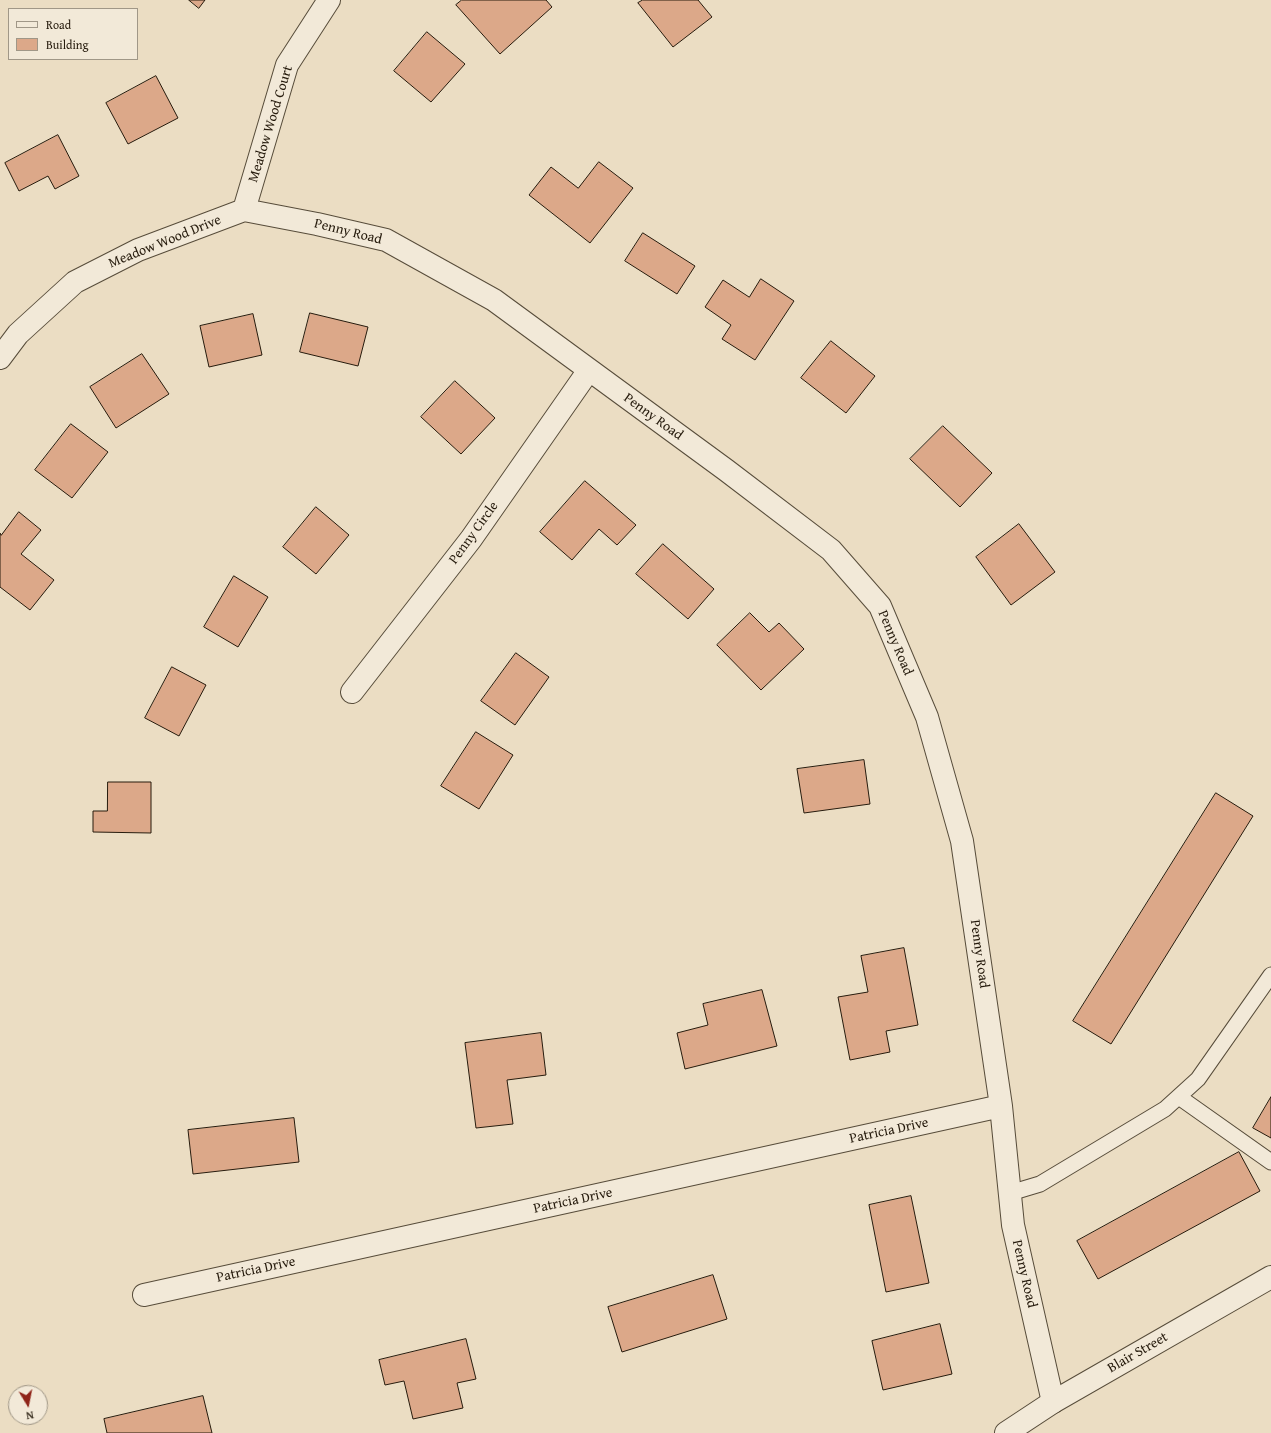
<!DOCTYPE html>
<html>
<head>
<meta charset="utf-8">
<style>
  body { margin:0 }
  #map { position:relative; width:1271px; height:1433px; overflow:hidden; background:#ebddc3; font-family:"Gentium Book Plus",serif }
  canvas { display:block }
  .legend { position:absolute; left:8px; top:8px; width:130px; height:52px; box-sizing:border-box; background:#f2e9d8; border:1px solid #a09787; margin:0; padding:5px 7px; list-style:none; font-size:12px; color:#261b0d }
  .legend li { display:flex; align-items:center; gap:8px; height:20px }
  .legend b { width:20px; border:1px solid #a09787 }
  .north { position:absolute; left:8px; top:1385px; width:40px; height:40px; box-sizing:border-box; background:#f2e9d8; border:1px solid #a09787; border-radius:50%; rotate:170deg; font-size:11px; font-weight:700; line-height:16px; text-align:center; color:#261b0d }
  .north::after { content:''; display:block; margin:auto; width:14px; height:18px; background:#8f2418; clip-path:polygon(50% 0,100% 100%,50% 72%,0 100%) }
</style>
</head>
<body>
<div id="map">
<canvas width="1271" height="1433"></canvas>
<ul class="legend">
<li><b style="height:5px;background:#f2e9d8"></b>Road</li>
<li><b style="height:11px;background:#dca889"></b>Building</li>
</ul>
<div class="north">N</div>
</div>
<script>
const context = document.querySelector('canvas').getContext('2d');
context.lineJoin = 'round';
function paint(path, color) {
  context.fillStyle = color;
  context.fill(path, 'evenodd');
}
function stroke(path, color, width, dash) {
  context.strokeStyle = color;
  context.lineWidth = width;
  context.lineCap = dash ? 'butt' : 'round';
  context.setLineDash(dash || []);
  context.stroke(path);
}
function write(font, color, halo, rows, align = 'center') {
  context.font = font + ' "Gentium Book Plus",serif';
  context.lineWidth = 4;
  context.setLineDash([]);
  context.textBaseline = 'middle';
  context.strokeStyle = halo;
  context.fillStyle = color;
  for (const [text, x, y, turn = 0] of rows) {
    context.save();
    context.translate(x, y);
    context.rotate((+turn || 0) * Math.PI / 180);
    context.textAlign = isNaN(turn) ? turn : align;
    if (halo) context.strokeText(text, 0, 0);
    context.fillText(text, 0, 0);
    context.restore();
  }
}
const building = new Path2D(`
  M189,0H205L199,8Z
  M462,0H546L552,7L500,54L456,5Z
  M643,0H698L712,17L673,47L638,3Z
  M427,32L465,64L431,102L394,71Z
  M156,76L178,118L128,144L106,103Z
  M58,135L79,176L55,189L48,176L19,191L5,163Z
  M599,162L633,188L590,243L529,195L551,167L578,188Z
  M643,233L695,266L677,294L625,261Z
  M761,279L794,301L755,360L722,339L731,325L705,307L723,280L749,297Z
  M310,313L368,327L358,366L300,352Z
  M253,314L262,355L209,367L200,326Z
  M831,341L875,376L846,413L801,378Z
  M142,354L169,394L116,428L90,387Z
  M455,381L495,418L461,454L421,417Z
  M71,424L108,452L72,498L35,470Z
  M943,426L992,473L960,507L910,459Z
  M585,481L636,525L617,545L599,529L572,560L540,532Z
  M316,507L349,535L316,574L283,547Z
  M19,512L41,530L21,554L54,580L30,610L0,587V533L1,535Z
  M1019,524L1055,572L1011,605L976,557Z
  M663,544L714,589L688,619L636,574Z
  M234,576L268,597L238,647L204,627Z
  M750,613L769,632L779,623L804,649L761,690L717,645Z
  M516,653L549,677L515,725L481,701Z
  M172,667L206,685L179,736L145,718Z
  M476,732L513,755L479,809L441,786Z
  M864,760L870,804L804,813L797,769Z
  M108,782H151V833L93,832V811H107Z
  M1216,793L1253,816L1111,1044L1073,1021Z
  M904,948L918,1025L886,1031L890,1052L850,1060L838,997L868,992L861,956Z
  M762,990L777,1046L685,1069L677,1033L708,1025L703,1004Z
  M541,1033L546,1075L507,1080L513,1124L476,1128L465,1043Z
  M1271,1097V1138L1253,1128Z
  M294,1118L299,1162L193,1174L188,1130Z
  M1239,1152L1260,1191L1098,1279L1077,1241Z
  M911,1196L929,1283L886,1292L869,1205Z
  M713,1275L727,1319L622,1352L608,1307Z
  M940,1324L952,1374L883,1390L872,1341Z
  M466,1339L476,1379L457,1383L463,1408L413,1419L404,1381L385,1385L379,1360Z
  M203,1396L212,1433H107L104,1419Z`);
const service = new Path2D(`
  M1179,1097L1271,1162
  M1010,1193L1040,1184L1165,1109L1198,1079L1271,975`);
const minor = new Path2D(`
  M244,210L317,224L386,240L494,300L726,470L831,550L880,606L927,717L962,841L1001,1106L1013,1225L1053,1402
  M244,210L287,65L329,0
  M0,358L18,334L75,282L138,250L244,210
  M352,692L471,539L589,370
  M144,1295L1001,1106`);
const tertiary = new Path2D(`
  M1006,1433L1053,1402L1271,1277`);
const streetNames = [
  ["Meadow Wood Court",271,124,-73],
  ["Penny Road",348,232,14],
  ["Meadow Wood Drive",165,242,-22],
  ["Penny Road",653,417,36],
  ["Penny Circle",474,533,-54],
  ["Penny Road",895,643,67],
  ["Penny Road",979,954,82],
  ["Patricia Drive",889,1131,-12],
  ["Patricia Drive",573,1201,-12],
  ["Patricia Drive",256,1270,-12],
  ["Penny Road",1024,1274,77],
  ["Blair Street",1138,1353,-30]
];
paint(building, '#dca889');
stroke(building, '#261b0d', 1);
stroke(service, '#574c3a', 17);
stroke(minor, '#574c3a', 24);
stroke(tertiary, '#574c3a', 24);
stroke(service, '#f2e9d8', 15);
stroke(minor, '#f2e9d8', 22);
stroke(tertiary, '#f2e9d8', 22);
write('14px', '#261b0d', '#f2e9d8', streetNames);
</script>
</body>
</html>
